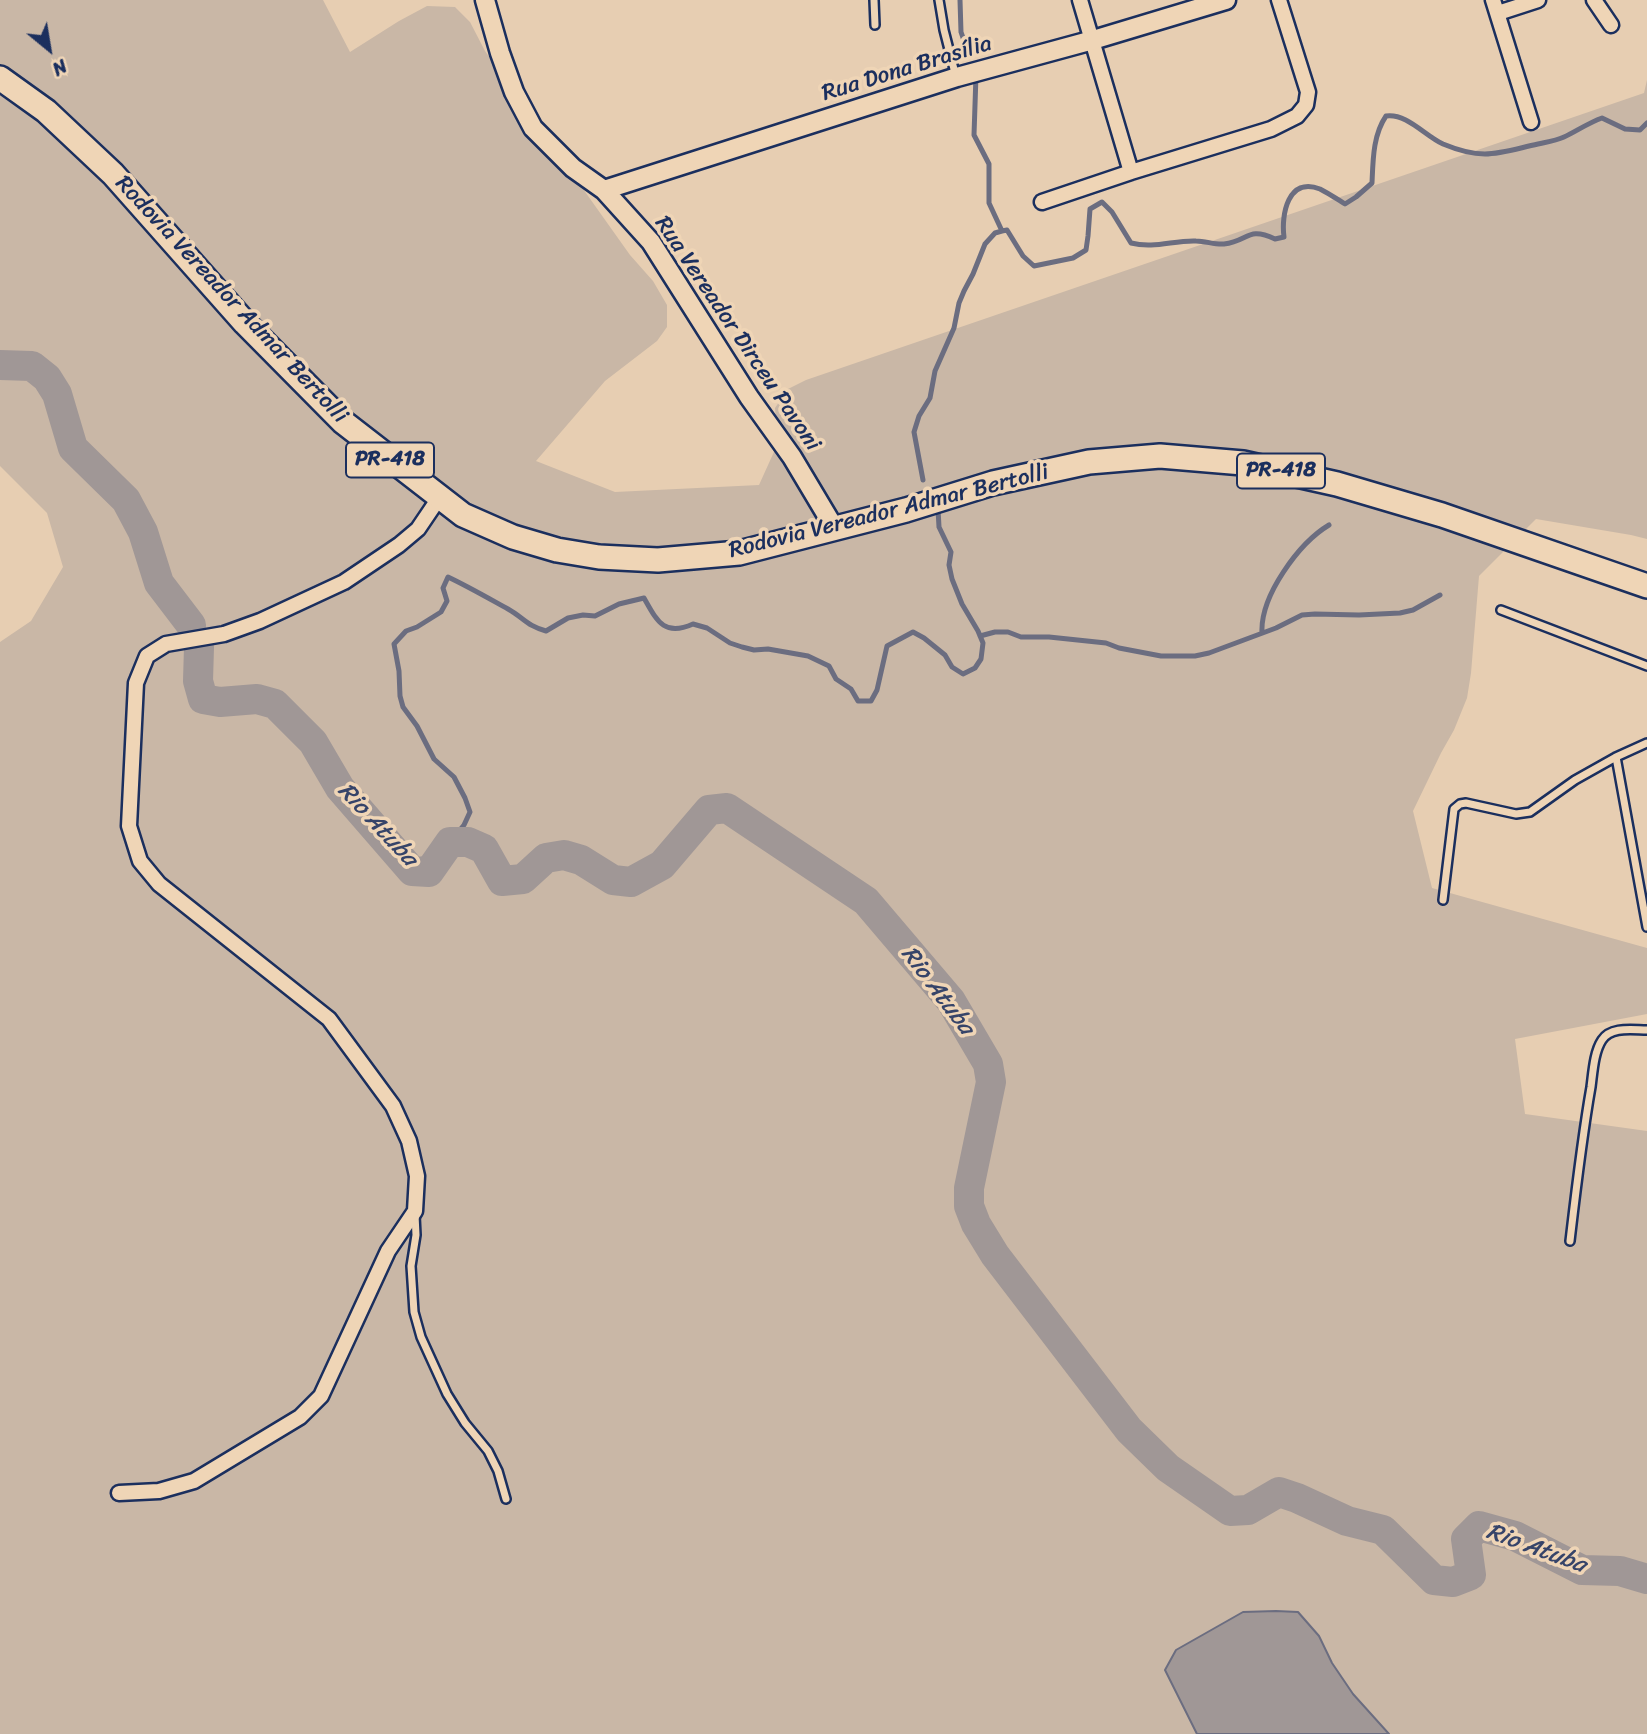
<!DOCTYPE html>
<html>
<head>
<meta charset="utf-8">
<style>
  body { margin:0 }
  #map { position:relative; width:1647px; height:1734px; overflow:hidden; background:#e7ceb2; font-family:Sriracha,sans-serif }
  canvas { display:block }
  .north { position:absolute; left:14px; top:14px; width:70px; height:70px; -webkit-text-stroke:5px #efd5b6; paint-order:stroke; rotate:150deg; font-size:19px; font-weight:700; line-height:28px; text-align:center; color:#1b2f5e }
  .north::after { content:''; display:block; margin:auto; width:24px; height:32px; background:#1b2f5e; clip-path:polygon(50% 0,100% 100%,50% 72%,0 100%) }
</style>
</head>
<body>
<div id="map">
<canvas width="1647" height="1734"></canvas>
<div class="north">N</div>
</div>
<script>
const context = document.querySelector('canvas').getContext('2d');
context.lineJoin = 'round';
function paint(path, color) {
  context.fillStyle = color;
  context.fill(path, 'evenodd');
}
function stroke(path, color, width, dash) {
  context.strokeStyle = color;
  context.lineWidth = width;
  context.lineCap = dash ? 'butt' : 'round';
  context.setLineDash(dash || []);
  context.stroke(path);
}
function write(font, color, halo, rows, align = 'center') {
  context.font = font + ' Sriracha,sans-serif';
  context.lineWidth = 7;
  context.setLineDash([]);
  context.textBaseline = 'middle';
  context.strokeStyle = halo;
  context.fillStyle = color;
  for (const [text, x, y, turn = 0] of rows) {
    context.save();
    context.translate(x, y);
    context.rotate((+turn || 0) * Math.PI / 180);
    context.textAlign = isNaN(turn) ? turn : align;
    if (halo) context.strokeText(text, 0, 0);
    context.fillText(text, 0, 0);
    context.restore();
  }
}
const green = new Path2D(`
  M0,0H323L350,52L399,21L427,6L455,7L470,22L485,51L630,255L653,281L667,305V327L657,341L605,381L536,461L615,492L759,485L778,443L775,408L788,389L806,380L1644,93L1647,80V539L1631,535L1536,519L1479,576L1471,673L1467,698L1454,730L1441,753L1413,811L1432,888L1647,948V1014L1515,1039L1525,1114L1647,1131V1734H0V642L31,621L63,567L47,513L0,466Z`);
const water = new Path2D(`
  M1276,1611L1298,1612L1319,1636L1332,1663L1353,1694L1389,1734H1197L1165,1670L1176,1650L1243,1612Z`);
const stream = new Path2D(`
  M960,0L961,32L969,55
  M976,75L974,135L989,164V203L1002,231L1007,230L1023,256L1034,266L1073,258L1086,250L1088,236L1090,209L1102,202L1112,212L1131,243C1154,249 1174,240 1196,241C1206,241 1215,245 1224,244C1249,241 1247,226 1275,239L1284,237C1281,215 1288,176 1320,189C1328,193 1337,199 1345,204L1356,197L1372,183C1373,160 1373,135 1386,116C1407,113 1425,136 1443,144C1484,161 1498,153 1538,144C1547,142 1555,141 1564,137C1577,131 1588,123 1602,118L1625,129L1640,130L1647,123
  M923,480L914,432L919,416L930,398L935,371L954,328L959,303L964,291L973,274L985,244L995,233L1002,231
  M1262,633C1260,596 1299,543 1329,525
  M980,636L995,632H1008L1021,637H1049L1106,643L1119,648L1161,656H1195L1209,653L1276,628L1302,615L1315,614L1359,615L1400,613L1413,610L1440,595
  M450,842L464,825L470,812L465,798L454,777L434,759L417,726L403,707L400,696L399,671L394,644L406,631L417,627L441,612L447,601L443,588L448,577C469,587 488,598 508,609C524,618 527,626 546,631L568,618L583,615L595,616L619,604L644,598C657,621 664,637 693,624L707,628L730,643L742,647L754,650L768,649L808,656L829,666L836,679L851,689L858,701H871L877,690L887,646L913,632L924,638L945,655L952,667L963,674L975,668L981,659L983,643L978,631L962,604L952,579L949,565L951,552L939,527L938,509`);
const river = new Path2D(`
  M0,365L32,366L47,378L57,394L73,448L126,500L143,532L159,583L191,625
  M199,647L198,681L203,699L220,702L257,699L275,704L313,742L340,788L412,871L429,872L450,842H468L484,849L502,881L523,879L546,858L564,855L581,860L613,880L631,882L662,865L709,810L727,808L866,901L951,1001L988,1064L991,1082L969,1188V1206L976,1224L995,1255L1129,1430L1168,1468L1230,1511L1248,1510L1279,1492L1297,1498L1347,1521L1383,1530L1434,1580L1453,1582L1471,1575L1466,1539L1479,1526L1515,1536L1582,1570L1620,1571L1647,1579`);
const service = new Path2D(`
  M874,0L875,25
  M939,0L944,30L956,77
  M1501,610L1647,666
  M1616,757L1647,927
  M1443,900L1454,809L1460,804L1466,803L1516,814L1530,812L1575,780L1616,757L1647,743
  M415,1215L416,1235L411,1266L414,1312L421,1337L447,1394L465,1423L488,1451L498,1471L506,1499
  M1570,1241C1576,1190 1582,1138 1591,1087C1593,1072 1594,1052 1602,1040C1611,1026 1633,1030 1647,1030`);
const minor = new Path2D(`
  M1080,0L1131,172
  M1493,0L1531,122
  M1594,0L1611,25
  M1498,13L1538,0
  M1042,202L1131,172L1271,129L1297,116L1306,105L1308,92L1279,0
  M119,1493L159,1491L194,1481L300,1417L321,1396L388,1251L415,1211L417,1176L409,1141L393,1106L329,1019L159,884L140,861L129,826L136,683L147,656L166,644L224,634L260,621L344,582L399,545L418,529L439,498`);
const tertiary = new Path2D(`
  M485,0L500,53L514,92L533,128L573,168L604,190L651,242L749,397L792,457L835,529
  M604,190L957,77L1093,40L1226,0`);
const trunk = new Path2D(`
  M0,78L46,111L113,174L245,323L343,422L463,515L513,537L557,550L599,557L658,560L739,553L906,510L993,483L1089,462L1160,456L1243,463L1337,484L1442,515L1647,586`);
const shields = [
  [390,460,88],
  [1281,471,88]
];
const shieldNames = [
  ["PR-418",390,460],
  ["PR-418",1281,471]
];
const streetNames = [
  ["Rua Dona Brasília",907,69,-17],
  ["Rodovia Vereador Admar Bertolli",231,300,47],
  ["Rua Vereador Dirceu Pavoni",737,334,56],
  ["Rodovia Vereador Admar Bertolli",889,512,-14]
];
const waterNames = [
  ["Rio Atuba",377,825,47],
  ["Rio Atuba",937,991,53],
  ["Rio Atuba",1536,1549,20]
];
paint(green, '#c9b7a6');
paint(water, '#a09796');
stroke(water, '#6b6d80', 2);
stroke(stream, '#6b6d80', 5);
stroke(river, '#a09796', 30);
stroke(service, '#1b2f5e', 12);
stroke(minor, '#1b2f5e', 19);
stroke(tertiary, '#1b2f5e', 23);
stroke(trunk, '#1b2f5e', 28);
stroke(service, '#efd5b6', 7);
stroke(minor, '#efd5b6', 14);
stroke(tertiary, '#efd5b6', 18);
stroke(trunk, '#efd5b6', 23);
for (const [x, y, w] of shields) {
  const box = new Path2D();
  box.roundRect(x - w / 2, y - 17.5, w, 35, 5);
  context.fillStyle = '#efd5b6';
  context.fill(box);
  stroke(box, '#1b2f5e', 2);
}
write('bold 21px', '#1b2f5e', null, shieldNames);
write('23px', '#1b2f5e', '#efd5b6', streetNames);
write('italic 24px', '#364469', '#efd5b6', waterNames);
</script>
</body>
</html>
